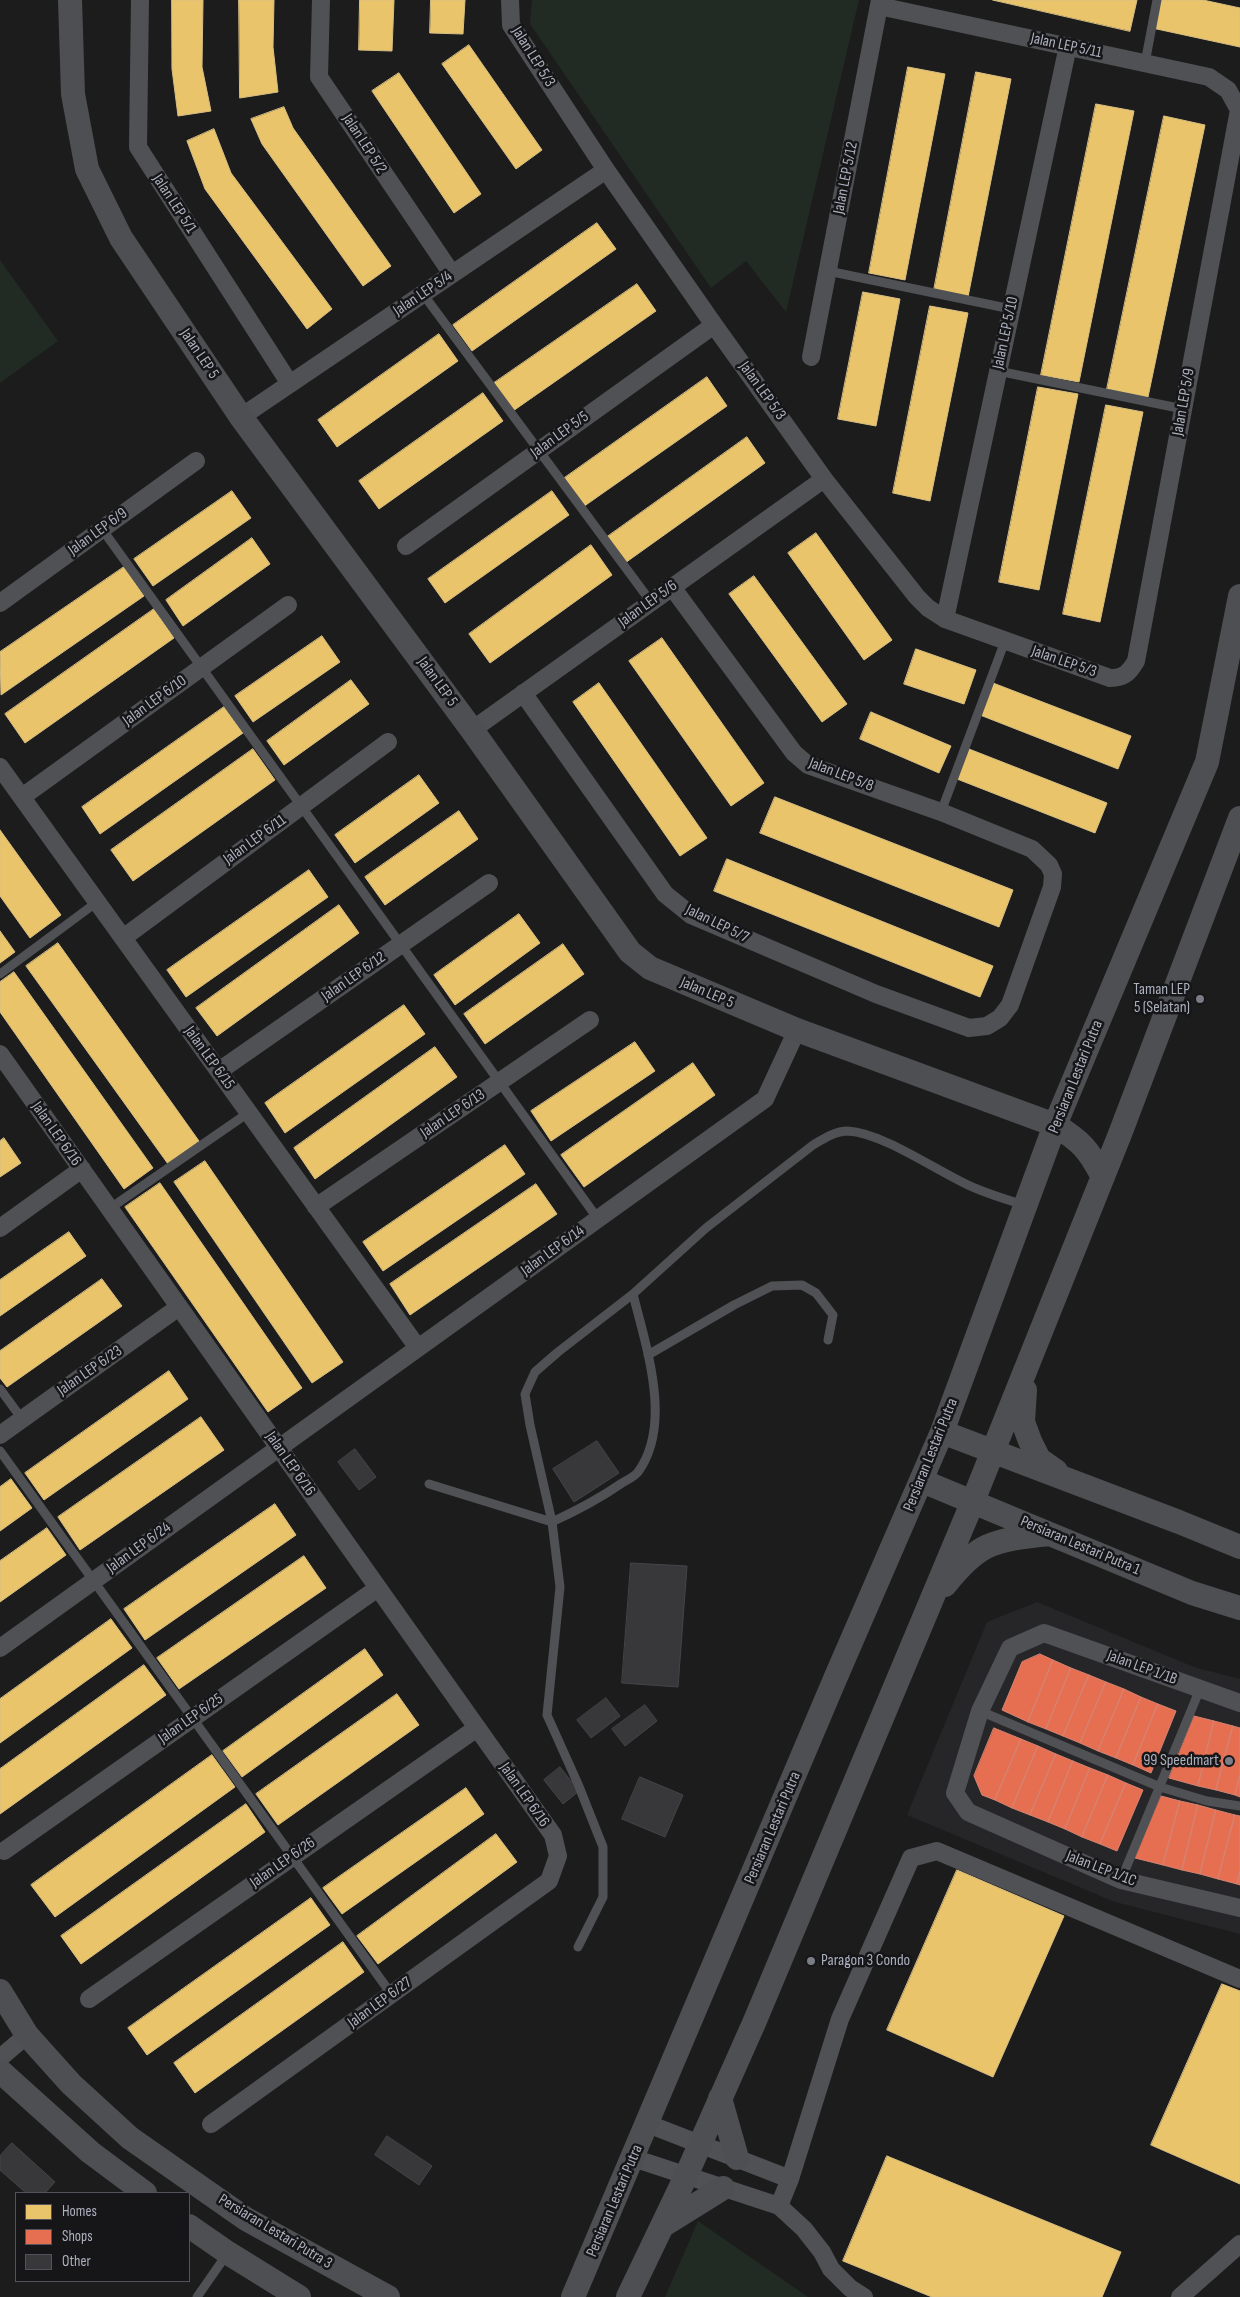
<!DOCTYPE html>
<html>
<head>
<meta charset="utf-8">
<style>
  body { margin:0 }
  #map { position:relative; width:1240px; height:2297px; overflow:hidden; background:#1c1c1c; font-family:"Sofia Sans Condensed",sans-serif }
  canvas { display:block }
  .legend { position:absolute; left:15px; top:2192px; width:175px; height:90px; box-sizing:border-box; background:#161518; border:1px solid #52535a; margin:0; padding:6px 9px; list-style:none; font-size:15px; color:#acb1be }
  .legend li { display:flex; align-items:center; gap:10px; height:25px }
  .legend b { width:25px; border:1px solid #52535a }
</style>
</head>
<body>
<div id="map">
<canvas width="1240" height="2297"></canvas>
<ul class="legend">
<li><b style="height:14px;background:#e9c46a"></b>Homes</li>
<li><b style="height:14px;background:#e76f51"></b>Shops</li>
<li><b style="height:14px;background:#38383a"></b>Other</li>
</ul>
</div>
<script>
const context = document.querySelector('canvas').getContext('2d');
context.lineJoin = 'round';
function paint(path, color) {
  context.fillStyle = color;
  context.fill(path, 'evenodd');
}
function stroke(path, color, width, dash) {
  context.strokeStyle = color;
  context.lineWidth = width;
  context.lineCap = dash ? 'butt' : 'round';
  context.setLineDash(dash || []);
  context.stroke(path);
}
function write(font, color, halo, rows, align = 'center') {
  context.font = font + ' "Sofia Sans Condensed",sans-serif';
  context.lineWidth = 5;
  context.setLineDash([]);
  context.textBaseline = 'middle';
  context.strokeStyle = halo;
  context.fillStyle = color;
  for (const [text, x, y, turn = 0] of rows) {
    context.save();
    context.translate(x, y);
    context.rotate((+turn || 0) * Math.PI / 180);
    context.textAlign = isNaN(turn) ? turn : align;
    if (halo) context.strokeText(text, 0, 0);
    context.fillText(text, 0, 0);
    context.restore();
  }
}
const built = new Path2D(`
  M1037,1602L1194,1667L1240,1679V1934L1115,1902L907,1815L987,1622Z`);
const green = new Path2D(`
  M532,0H859L786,312L746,261L711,288L530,24Z
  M0,260L58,341L0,383Z
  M698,2221L808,2297H665Z`);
const homes = new Path2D(`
  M172,0H203L202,67L211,111L178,116L172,69Z
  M239,0H274L273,47L278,92L240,98Z
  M360,0H394L392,51L359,50Z
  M431,0H465L463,34L430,33Z
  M993,0H1137L1130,31Z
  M1158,0H1203L1240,8V47L1152,28Z
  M469,45L542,150L516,169L442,64Z
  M908,67L945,74L905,280L869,273Z
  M976,72L1011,79L968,297L934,290Z
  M399,73L481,194L454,213L372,91Z
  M1096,104L1134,111L1079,382L1041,375Z
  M284,107L293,128L391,266L363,286L262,144L251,119Z
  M1164,116L1205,125L1148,397L1107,389Z
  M214,129L231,173L332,309L307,329L205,189L187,141Z
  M597,223L616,249L472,351L453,325Z
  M637,284L656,311L513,411L494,383Z
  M863,292L900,299L876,426L838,419Z
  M930,306L968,313L930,501L893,493Z
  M439,334L458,361L337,447L318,420Z
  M707,377L727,406L583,507L563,479Z
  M1038,387L1078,394L1039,590L999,582Z
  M483,393L503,421L379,509L359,481Z
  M1106,405L1143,412L1100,622L1063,614Z
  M747,437L765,463L625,563L607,537Z
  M232,491L251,518L153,586L134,559Z
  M552,491L569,515L445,603L428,579Z
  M816,533L892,640L864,660L788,553Z
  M252,538L270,564L183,626L166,600Z
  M591,545L612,575L490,663L469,634Z
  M124,567L144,596L1,695L0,652Z
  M754,576L847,704L822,722L729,594Z
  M154,609L174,638L25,743L5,714Z
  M322,636L340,662L253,722L235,696Z
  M662,638L764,783L731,806L629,661Z
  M916,649L976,670L964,704L904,684Z
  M351,680L369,704L284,765L267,741Z
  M599,683L707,838L680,856L573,702Z
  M993,683L1131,736L1118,769L980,715Z
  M224,707L243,733L100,834L82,807Z
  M871,712L951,746L939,773L860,739Z
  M253,749L275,780L133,881L111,850Z
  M969,749L1107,803L1095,833L957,779Z
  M419,775L439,803L355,863L335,835Z
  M775,797L1013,890L999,927L760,833Z
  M459,811L478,839L385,905L365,877Z
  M0,830L61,915L30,938L0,896Z
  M727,859L993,966L980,997L714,891Z
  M309,870L328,897L186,997L167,970Z
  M339,905L359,933L217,1036L196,1008Z
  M519,914L540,943L455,1005L434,975Z
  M0,931L15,952L0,963Z
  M58,943L199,1141L168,1164L26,966Z
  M563,944L584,974L485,1044L464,1014Z
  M14,972L153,1168L124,1189L0,1012V982Z
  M404,1005L425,1034L285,1133L265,1103Z
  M635,1042L655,1071L551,1141L531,1111Z
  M435,1047L457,1077L315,1179L294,1148Z
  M693,1063L715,1095L584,1187L561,1155Z
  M4,1138L21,1163L0,1177V1141Z
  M505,1145L525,1174L383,1271L363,1242Z
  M205,1161L343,1362L312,1383L174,1182Z
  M160,1183L302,1388L268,1412L125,1207Z
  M536,1184L557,1214L410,1315L390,1284Z
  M69,1232L86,1256L0,1316V1280Z
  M102,1279L122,1306L7,1387L0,1378V1351Z
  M169,1371L188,1399L44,1500L25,1473Z
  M201,1417L224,1450L80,1550L58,1517Z
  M11,1479L32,1508L0,1531V1487Z
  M275,1504L296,1535L145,1640L124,1609Z
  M47,1528L66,1555L0,1602V1561Z
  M304,1556L326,1588L179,1689L157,1658Z
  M111,1619L132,1648L0,1743V1699Z
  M365,1649L383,1675L242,1777L223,1751Z
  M144,1665L166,1695L0,1814V1769Z
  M397,1694L419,1725L278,1825L256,1794Z
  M212,1755L235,1787L55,1917L31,1885Z
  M466,1788L484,1814L342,1914L323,1888Z
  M246,1804L265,1832L81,1964L61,1936Z
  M496,1834L517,1862L378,1964L357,1936Z
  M957,1870L1064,1916L993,2077L887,2030Z
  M311,1898L330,1925L147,2055L128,2028Z
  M343,1942L364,1972L195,2093L174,2063Z
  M1222,1984L1240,1991V2184L1151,2145Z
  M887,2156L1121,2252L1102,2297H932L843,2261Z`);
const shops = new Path2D(`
  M1040,1654L1053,1660L1028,1722L1002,1710L1022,1662Z
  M1053,1660L1071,1668L1046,1729L1028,1722Z
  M1071,1668L1089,1675L1063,1736L1046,1729Z
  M1089,1675L1106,1682L1080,1743L1063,1736Z
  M1106,1682L1124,1689L1098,1751L1080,1743Z
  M1124,1689L1141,1697L1116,1758L1098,1751Z
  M1141,1697L1158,1704L1133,1765L1116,1758Z
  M1158,1704L1176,1711L1151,1773L1133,1765Z
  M1194,1716L1214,1721L1198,1786L1169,1778Z
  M1214,1721L1233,1726L1216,1790L1198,1786Z
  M1233,1726L1240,1728V1775L1235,1795L1216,1790Z
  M994,1728L1021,1739L995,1800L982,1795L974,1776Z
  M1021,1739L1038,1746L1012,1808L995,1800Z
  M1038,1746L1056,1754L1030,1815L1012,1808Z
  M1056,1754L1073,1761L1048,1822L1030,1815Z
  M1073,1761L1090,1768L1065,1829L1048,1822Z
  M1090,1768L1108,1775L1082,1837L1065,1829Z
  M1108,1775L1126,1783L1100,1844L1082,1837Z
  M1240,1775V1797L1235,1795Z
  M1126,1783L1143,1790L1117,1851L1100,1844Z
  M1161,1796L1180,1801L1163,1865L1135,1858Z
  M1180,1801L1198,1805L1182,1870L1163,1865Z
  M1198,1805L1216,1810L1200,1874L1182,1870Z
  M1216,1810L1235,1815L1218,1879L1200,1874Z
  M1235,1815L1240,1816V1871L1237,1884L1218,1879Z
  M1240,1871V1885L1237,1884Z`);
const building = new Path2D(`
  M597,1441L619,1473L574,1502L553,1469Z
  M355,1449L376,1477L359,1490L338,1462Z
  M631,1563L687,1566L678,1687L622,1683Z
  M606,1698L620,1716L591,1738L577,1720Z
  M645,1705L657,1721L625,1746L612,1729Z
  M560,1767L579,1791L563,1804L544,1780Z
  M640,1777L683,1795L665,1837L622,1819Z
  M387,2136L432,2166L419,2185L375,2155Z
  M12,2143L55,2182L45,2193H26L0,2170V2156Z`);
const lane = new Path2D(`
  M1145,63L1157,0
  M828,271L1011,309
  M423,294L651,602
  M998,371L1183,409
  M102,529L598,1219
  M941,812L1005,641
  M0,974L97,902
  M109,1209L248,1113
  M648,1355L734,1305L772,1286L802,1285L816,1293L833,1315L828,1340
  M0,1389L22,1419
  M0,1451L392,1995
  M429,1484L552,1522C578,1510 599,1499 622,1483C627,1480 634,1477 638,1472C673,1424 646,1347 633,1294
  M980,1711L1160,1787L1207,1801L1240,1806
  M1121,1880L1200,1689
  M578,1947L603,1897V1847L578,1784L547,1715L560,1587L552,1522L530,1425L525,1394L535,1372L558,1352L633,1294L706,1228L813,1145C823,1139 835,1131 848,1131C882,1133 934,1169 966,1184C984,1193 1005,1199 1024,1205
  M197,2297L227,2254`);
const street = new Path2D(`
  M140,0L138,147L290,384
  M321,0L319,77L452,274
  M510,0L511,25L606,170L714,325L824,479L917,597L928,608L945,619L1110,678C1124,678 1129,673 1136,661L1239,110L1228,90L1209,77L879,6
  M811,357L880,0
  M241,417L606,170
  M406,546L714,325
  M0,603L196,461
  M945,619L1068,46
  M523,693L665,894L691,915L876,994L969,1028L987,1026L1000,1018L1010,1005L1052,887L1053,874L1049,865L1032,849L941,812L808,765L794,753L672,587
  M472,730L824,479
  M0,767L418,1348
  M22,797L288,605
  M123,938L388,742
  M0,1054L553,1835L558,1856L549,1881L211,2124
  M219,1071L489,883
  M316,1207L590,1020
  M0,1228L82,1169
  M0,1435L179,1307
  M0,1648L765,1099L797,1030
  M1240,1703L1044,1633L1010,1648L980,1711L955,1793L968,1812L1121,1880L1240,1908
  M4,1851L378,1588
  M89,1999L477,1728
  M0,2058L27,2035
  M648,2124L790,2179
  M633,2158L779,2206L804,2229L822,2252L831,2269L850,2288L864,2297
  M779,2206L790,2179L840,2019L911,1858L937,1851L1240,1979
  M1180,2297L1240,2244`);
const secondary = new Path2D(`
  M70,0L73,94L87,169L121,238L241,417L472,730L630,952L650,968L797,1030L1055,1125C1082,1142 1088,1149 1103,1177
  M1025,1390L1023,1422L1030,1441L1039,1459L1056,1471
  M942,1432L1179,1522L1240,1547
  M922,1481L1192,1593L1240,1608
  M945,1585C981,1540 994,1541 1049,1534
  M0,1991L27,2035L71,2084L130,2138L246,2219L388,2297
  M0,2071L90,2152L145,2193
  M720,2098L737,2158
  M189,2226L228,2253L299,2297
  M662,2226L723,2188
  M573,2297L835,1679L942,1432L1055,1125L1207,762L1240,596
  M628,2297L686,2176L754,2023L973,1501L1120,1134L1240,818`);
const markers = [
  [1200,999,5,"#7a7d85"],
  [1229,1761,5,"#7a7d85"],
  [811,1961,5,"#7a7d85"]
];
const streetNames = [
  ["Jalan LEP 5/11",1066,46,12],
  ["Jalan LEP 5/3",533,57,58],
  ["Jalan LEP 5/2",364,144,57],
  ["Jalan LEP 5/12",846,178,-79],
  ["Jalan LEP 5/1",174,204,57],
  ["Jalan LEP 5/4",423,294,-34],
  ["Jalan LEP 5/10",1006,333,-78],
  ["Jalan LEP 5",199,354,56],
  ["Jalan LEP 5/3",762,391,54],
  ["Jalan LEP 5/9",1184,402,-80],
  ["Jalan LEP 5/5",560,435,-36],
  ["Jalan LEP 6/9",98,532,-36],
  ["Jalan LEP 5/6",648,604,-36],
  ["Jalan LEP 5/3",1064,662,19],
  ["Jalan LEP 5",437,682,54],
  ["Jalan LEP 6/10",155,701,-36],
  ["Jalan LEP 5/8",841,775,21],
  ["Jalan LEP 6/11",255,840,-36],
  ["Jalan LEP 5/7",717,924,26],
  ["Jalan LEP 6/12",354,977,-35],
  ["Jalan LEP 5",707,993,23],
  ["Jalan LEP 6/15",209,1058,54],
  ["Persiaran Lestari Putra",1076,1077,-68],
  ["Jalan LEP 6/13",453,1114,-34],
  ["Jalan LEP 6/16",56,1134,55],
  ["Jalan LEP 6/14",553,1251,-36],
  ["Jalan LEP 6/23",90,1371,-35],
  ["Persiaran Lestari Putra",931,1455,-68],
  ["Jalan LEP 6/16",290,1464,55],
  ["Persiaran Lestari Putra 1",1080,1546,23],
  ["Jalan LEP 6/24",139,1548,-36],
  ["Jalan LEP 1/1B",1142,1668,20],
  ["Jalan LEP 6/25",191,1719,-35],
  ["Jalan LEP 6/16",524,1795,55],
  ["Persiaran Lestari Putra",773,1828,-67],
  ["Jalan LEP 6/26",283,1863,-35],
  ["Jalan LEP 1/1C",1101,1869,21],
  ["Jalan LEP 6/27",380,2003,-36],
  ["Persiaran Lestari Putra",615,2201,-67],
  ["Persiaran Lestari Putra 3",275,2232,31]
];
const poiNames = [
  ["Taman LEP",1190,990],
  ["5 (Selatan)",1190,1008],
  ["99 Speedmart",1219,1761],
  ["Paragon 3 Condo",821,1961,"left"]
];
paint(built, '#262528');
paint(green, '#212a23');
paint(homes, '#e9c46a');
stroke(homes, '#d7be83', 1);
paint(shops, '#e76f51');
stroke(shops, '#d58372', 1);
paint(building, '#38383a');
stroke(building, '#444548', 1);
stroke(lane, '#505155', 9);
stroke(street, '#505155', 18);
stroke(secondary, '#4e4f53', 24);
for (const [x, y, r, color] of markers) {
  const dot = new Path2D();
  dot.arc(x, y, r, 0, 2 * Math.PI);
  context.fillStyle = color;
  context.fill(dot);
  stroke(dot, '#161518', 2);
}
write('16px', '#acb1be', '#161518', streetNames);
write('16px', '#acb1be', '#161518', poiNames, 'right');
</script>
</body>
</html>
